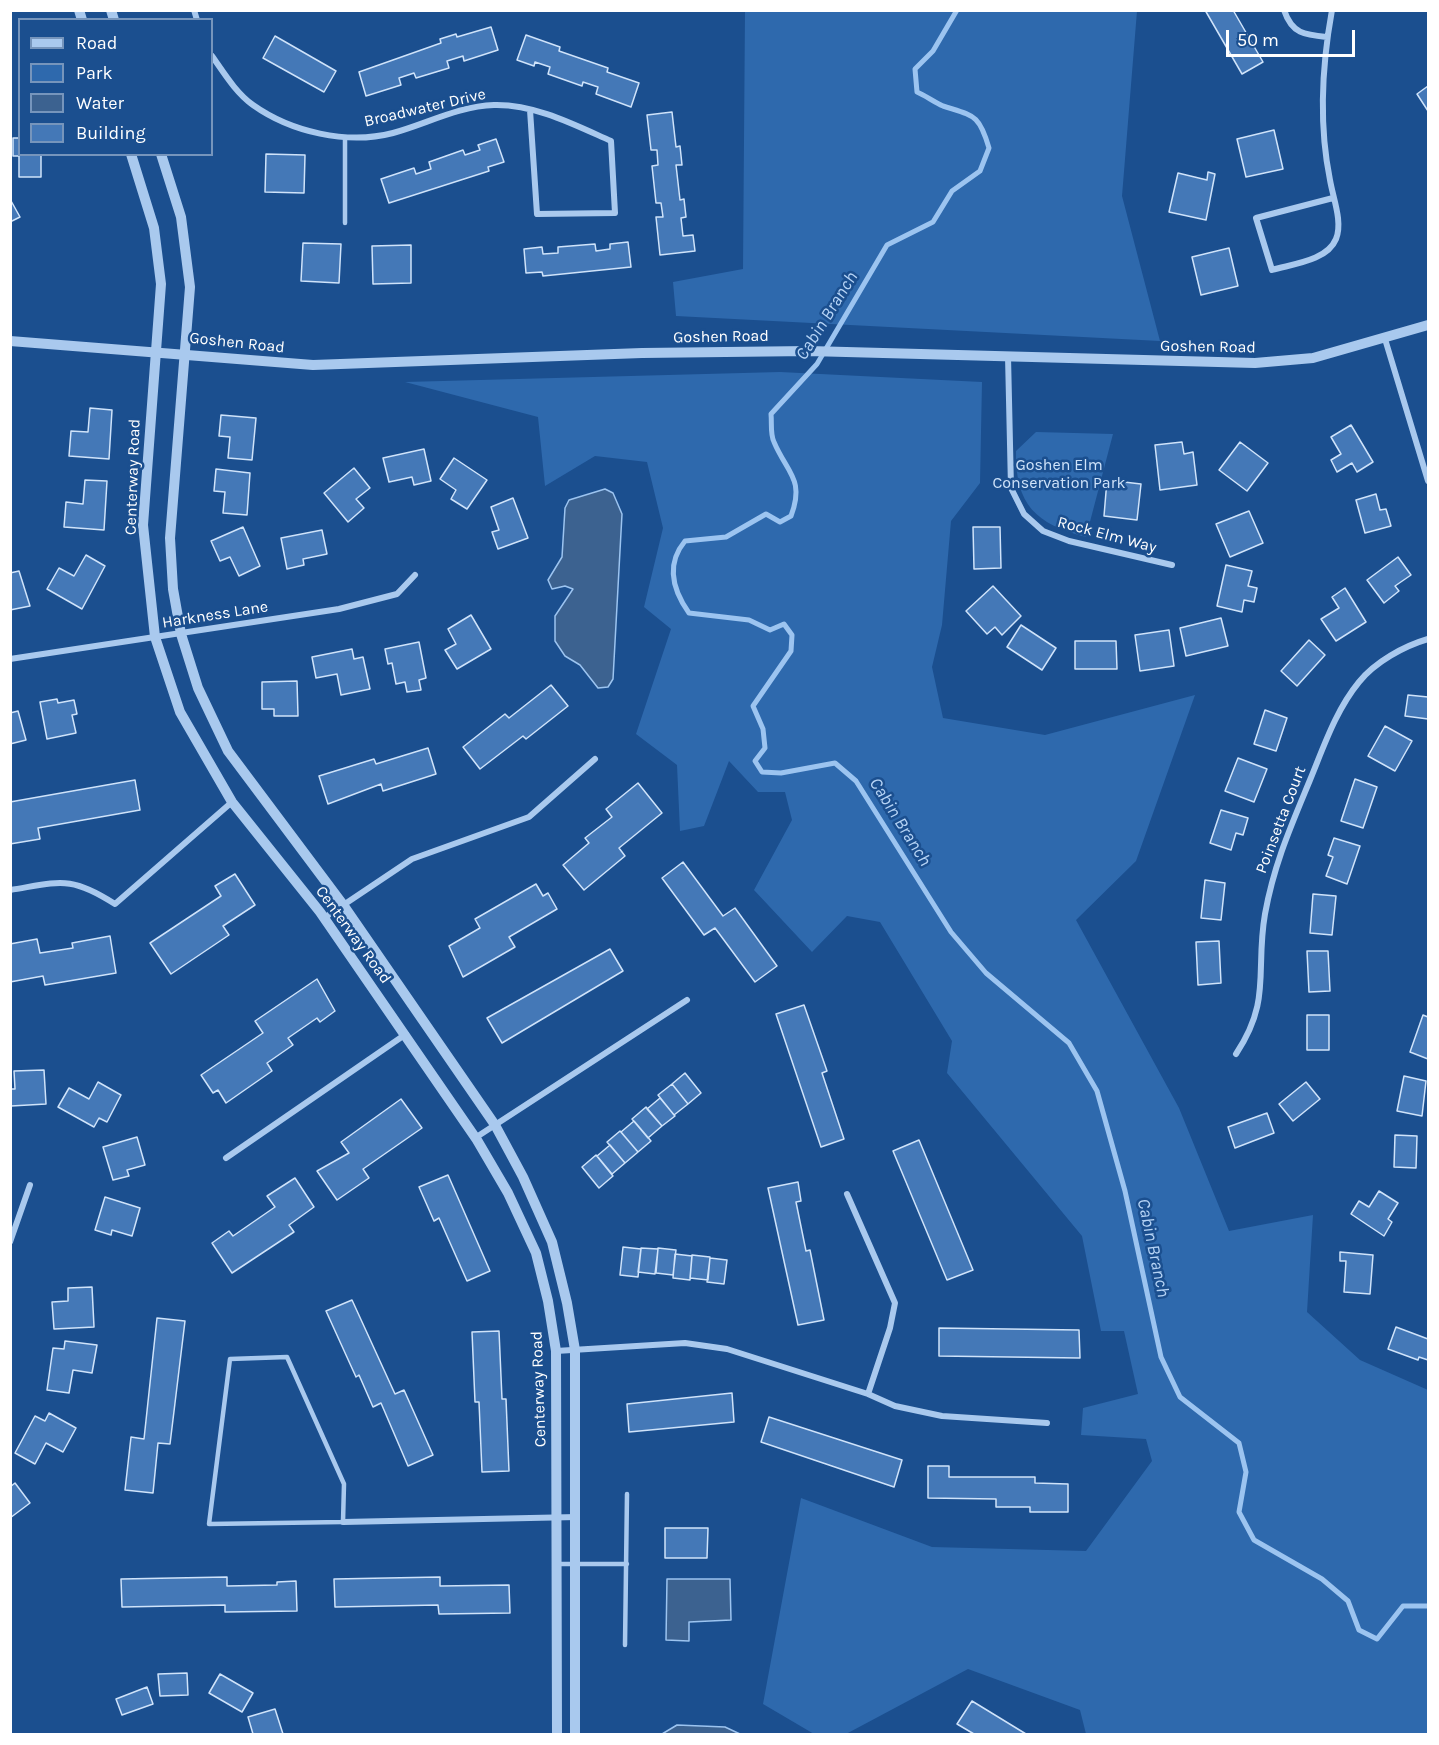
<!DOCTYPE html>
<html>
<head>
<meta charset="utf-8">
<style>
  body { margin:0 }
  #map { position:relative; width:1439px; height:1745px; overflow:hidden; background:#1b4f8f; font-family:Karla,sans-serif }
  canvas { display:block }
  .frame { position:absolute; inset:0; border:12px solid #fff; pointer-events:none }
  .legend { position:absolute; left:18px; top:18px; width:195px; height:138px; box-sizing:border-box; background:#1b4f8f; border:2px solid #7695bc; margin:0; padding:8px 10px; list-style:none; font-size:18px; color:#fff }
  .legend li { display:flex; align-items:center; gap:12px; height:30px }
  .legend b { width:30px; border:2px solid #7695bc }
  .scale { position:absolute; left:1226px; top:30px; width:129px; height:27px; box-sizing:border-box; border:3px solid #fff; border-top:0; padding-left:8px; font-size:18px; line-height:21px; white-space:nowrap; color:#fff; -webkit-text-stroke:4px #1b4f8f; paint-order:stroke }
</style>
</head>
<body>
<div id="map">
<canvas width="1439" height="1745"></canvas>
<div class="frame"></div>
<ul class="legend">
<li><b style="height:8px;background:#a9c9ee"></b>Road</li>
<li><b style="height:16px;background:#2e69ad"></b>Park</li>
<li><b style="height:16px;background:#3c6290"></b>Water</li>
<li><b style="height:16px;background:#4478b7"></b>Building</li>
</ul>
<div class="scale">50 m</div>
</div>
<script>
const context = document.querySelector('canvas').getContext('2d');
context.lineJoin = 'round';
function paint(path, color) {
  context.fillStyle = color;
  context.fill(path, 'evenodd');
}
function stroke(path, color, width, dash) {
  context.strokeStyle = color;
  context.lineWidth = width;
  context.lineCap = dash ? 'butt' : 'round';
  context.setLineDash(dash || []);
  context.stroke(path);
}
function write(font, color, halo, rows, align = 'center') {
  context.font = font + ' Karla,sans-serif';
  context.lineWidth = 5;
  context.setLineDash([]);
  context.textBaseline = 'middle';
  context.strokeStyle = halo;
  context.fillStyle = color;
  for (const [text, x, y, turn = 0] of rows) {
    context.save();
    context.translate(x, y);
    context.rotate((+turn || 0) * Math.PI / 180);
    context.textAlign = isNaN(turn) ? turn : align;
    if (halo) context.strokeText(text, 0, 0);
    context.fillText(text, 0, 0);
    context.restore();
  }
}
const green = new Path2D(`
  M745,11H1137L1122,196L1160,341L676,316L673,282L743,269Z
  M780,372L982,382L980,483L951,521L942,625L932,667L943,718L1045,735L1195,695L1136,861L1076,920L1179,1108L1229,1231L1313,1215L1307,1312L1360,1360L1428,1390V1734H1086L1080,1710L968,1669L846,1734H814L763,1704L801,1498L932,1547L1086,1551L1152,1461L1146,1439L1081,1435L1083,1408L1138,1394L1124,1331H1101L1082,1236L947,1073L952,1041L880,922L847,916L812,952L754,890L792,820L785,792H758L729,761L704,826L680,831L677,765L636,734L671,629L644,607L663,528L647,462L595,456L545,486L538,417L405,382Z
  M1036,432L1113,434L1086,537C1036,524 1015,505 1016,451Z`);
const water = new Path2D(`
  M605,489L613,493L622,514L613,679L608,687L598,688L580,665L565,656L555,641V616L573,589L565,586L552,589L548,580L562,557L565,508L569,500Z
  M667,1579H730L731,1620L689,1622V1641L666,1640Z
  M677,1725L725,1727L740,1734H662Z`);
const stream = new Path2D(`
  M957,10L933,51L915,69L917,92C926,96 934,102 943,106C974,116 979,114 989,148L980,171L952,191L933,222L887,245L817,364L771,414C772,423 770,434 774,442C787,473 805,479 791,516L780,522L766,514L726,537L685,541C666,564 672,589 689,613L749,620L770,630L784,624L792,635L791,651L753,706L763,729L765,748L755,761L762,772L781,773L835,763L856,781L951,932L986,973L1069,1043L1097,1091L1125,1191L1161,1357L1180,1397L1239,1443L1246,1472L1239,1512L1254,1540L1322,1579L1348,1601L1359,1630L1377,1639L1403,1606H1428`);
const building = new Path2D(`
  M1205,10H1233L1263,62L1242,74Z
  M491,27L498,50L464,61L463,56L447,61L449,68L416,78L414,73L399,78L401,85L366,96L359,72L441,43L440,39L456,34L457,37Z
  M526,35L560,47L559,51L608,68L607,72L639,83L631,107L596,94L598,87L583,82L582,86L548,74L550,67L535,62L534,66L517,60Z
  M275,36L336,71L324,92L263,58Z
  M1428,86V111L1417,94Z
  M672,112L676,147L680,146L682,165H676L680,200L684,199L686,217L681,218L683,236L693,235L695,251L660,255L656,217H663L661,203H656L652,166L658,165L657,150H651L647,115Z
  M1274,130L1283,169L1246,177L1237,139Z
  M13,138H20V154H41V177H19V156H13Z
  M496,139L504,162L488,167L489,171L389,203L381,179L414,168L416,174L431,169L429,162L463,150L465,155L480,150L478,145Z
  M266,154L305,155L304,193L265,192Z
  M1208,172L1215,174L1206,220L1169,212L1178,173L1207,180Z
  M10,199L20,217L10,222Z
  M628,242L631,267L543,276L542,272L526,273L524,249L542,247L543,254L558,253V247L595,244L596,251L610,249V244Z
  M303,243L341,244L339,283L301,281Z
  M411,245V283L373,284L372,246Z
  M1229,248L1238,286L1201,295L1192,257Z
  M90,408L112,410L109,459L69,456L71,431L88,432Z
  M221,415L256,418L252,460L228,458L230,437L219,436Z
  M1351,425L1373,462L1357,472L1352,463L1337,472L1331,460L1341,454L1331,437Z
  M1182,442L1184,454L1193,452L1197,485L1160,490L1155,445Z
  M1240,442L1268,463L1247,491L1219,470Z
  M424,449L431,481L414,485L412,477L389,482L383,458Z
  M454,458L487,480L467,509L451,499L456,490L440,479Z
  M354,468L370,488L356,499L364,508L348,522L324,493Z
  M216,469L250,473L247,515L223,513L225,492L214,491Z
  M85,480L107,481L104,530L64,527L66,502L83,504Z
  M1107,480L1141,484L1137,520L1104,516Z
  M1376,494L1380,510L1386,509L1391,526L1365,533L1356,500Z
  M513,498L528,538L498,549L492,532L499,530L491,507Z
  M1249,511L1263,543L1230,557L1216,524Z
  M243,527L260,566L239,576L230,557L220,561L211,541Z
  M973,527H1000L1001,568L974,569Z
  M322,530L327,554L303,559L304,565L287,569L281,538Z
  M86,555L105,566L82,609L47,589L59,568L74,576Z
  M1398,557L1411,575L1395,586L1399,591L1384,603L1367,580Z
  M1226,565L1252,571L1248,586L1257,588L1254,602L1244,600L1242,612L1217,606Z
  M19,571L30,606L10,610V573Z
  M993,586L1021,616L1002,635L995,627L987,634L966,611Z
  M1345,588L1366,622L1336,641L1321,619L1339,608L1332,597Z
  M471,615L491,649L457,669L445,650L456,644L448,629Z
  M1221,618L1228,646L1186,656L1180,628Z
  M1021,625L1056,648L1042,670L1007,647Z
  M1169,630L1174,666L1140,671L1135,635Z
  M1309,640L1325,655L1297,686L1281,671Z
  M1075,641H1116L1117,669H1075Z
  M419,642L426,678L419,680L421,690L407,692L405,682L396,684L392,663L388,664L385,649Z
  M352,649L354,659L363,657L370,689L341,695L337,674L316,678L312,657Z
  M297,681L298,716H274V709H262V682Z
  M551,685L568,706L526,739L523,736L480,769L463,747L505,714L509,718Z
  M1408,695L1428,697V719L1405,716Z
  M57,699L58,703L74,700L77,714L72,715L76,733L47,739L40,702Z
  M1265,710L1287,718L1276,751L1254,744Z
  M18,711L26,740L10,744V713Z
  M1385,726L1412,741L1395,771L1368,756Z
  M428,748L436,774L383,791L381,784L328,804L319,776L374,759L376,764Z
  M1238,758L1267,769L1254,802L1225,791Z
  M1355,779L1377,787L1363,828L1341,821Z
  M135,780L140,810L38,828L40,839L10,844V802Z
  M638,783L662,813L619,848L625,856L584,890L563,865L589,843L585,838L612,817L606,809Z
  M1221,810L1248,818L1243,835L1236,833L1231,850L1210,843Z
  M1334,838L1360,846L1347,884L1326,876L1333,857L1328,855Z
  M683,862L723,916L735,908L777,966L755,982L715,928L704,935L662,878Z
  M235,874L255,905L223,926L229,935L171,974L150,943L221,896L215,886Z
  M1205,880L1225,883L1221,920L1201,918Z
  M536,884L543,896L548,893L557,909L509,937L515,947L463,977L449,946L480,928L475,919Z
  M1313,894L1336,896L1332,935L1310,933Z
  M110,936L116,973L45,985L43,976L10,982V944L37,939L40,953L73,948L72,943Z
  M1219,941L1221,983L1198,985L1196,942Z
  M610,949L623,971L502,1043L487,1018Z
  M1307,951H1328L1330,991L1309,992Z
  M317,979L335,1011L320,1022L317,1018L288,1038L293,1045L267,1063L272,1071L226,1103L218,1090L213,1093L201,1075L263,1033L255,1021Z
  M804,1005L827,1071L822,1073L844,1139L821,1147L776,1014Z
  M1307,1015H1329V1050H1307Z
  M1423,1015L1428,1017V1059L1410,1052Z
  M44,1070L46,1104L11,1106L10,1089H15L14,1071Z
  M685,1073L701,1093L688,1104L672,1084Z
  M1404,1076L1426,1081L1422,1116L1397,1111Z
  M98,1082L121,1095L107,1122L99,1118L94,1127L58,1107L69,1088L89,1099Z
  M1306,1082L1320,1099L1293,1121L1279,1104Z
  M672,1084L688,1104L674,1115L658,1095Z
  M660,1098L675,1116L662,1126L647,1109Z
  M401,1099L422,1128L363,1169L369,1178L337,1200L317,1171L349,1153L341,1142Z
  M646,1107L662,1126L648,1138L632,1119Z
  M1267,1113L1274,1133L1235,1148L1228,1127Z
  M634,1121L651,1141L638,1152L621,1132Z
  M620,1131L638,1152L625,1163L607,1142Z
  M1395,1135L1417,1136L1416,1168L1394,1167Z
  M137,1137L145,1165L127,1170L129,1176L113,1180L103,1147Z
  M919,1140L973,1270L947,1280L893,1151Z
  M610,1145L625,1163L612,1174L597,1156Z
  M596,1155L613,1176L599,1188L582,1167Z
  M448,1175L490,1271L467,1281L439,1218L434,1221L419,1187Z
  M295,1178L314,1207L289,1225L294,1232L232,1273L212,1243L229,1231L233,1236L275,1207L267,1196Z
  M798,1182L801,1201L796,1202L806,1251L810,1250L824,1320L798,1325L768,1188Z
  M1379,1191L1398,1203L1388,1219L1392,1222L1384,1236L1351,1214L1359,1201L1369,1207Z
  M105,1197L140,1208L132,1236L112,1230L111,1235L95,1230Z
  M623,1247L641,1249L638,1277L620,1275Z
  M641,1248L658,1249L655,1274L638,1272Z
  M658,1248L676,1250L673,1275L656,1273Z
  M1340,1252L1373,1255L1370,1294L1344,1292L1346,1261H1340Z
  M675,1254L692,1256L690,1280L673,1278Z
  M692,1255L710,1257L708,1280L690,1278Z
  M710,1258L727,1260L724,1284L707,1282Z
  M92,1287L94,1327L54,1329L52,1302L68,1301V1288Z
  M352,1300L395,1394L404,1390L433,1455L408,1466L381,1403L373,1407L359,1375L356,1377L326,1311Z
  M157,1318L185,1321L170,1444L158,1443L153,1493L125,1490L131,1437L144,1439Z
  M1396,1327L1428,1339V1360L1419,1357L1418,1360L1388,1349Z
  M939,1328L1079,1330L1080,1358L939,1356Z
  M499,1331L502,1399H506L509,1471L482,1472L479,1402H475L472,1332Z
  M65,1341L97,1345L92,1373L73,1370L69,1393L47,1390L53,1348L64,1349Z
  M732,1393L734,1422L629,1432L627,1404Z
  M49,1413L76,1428L63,1452L46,1443L35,1464L15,1453L35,1416L45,1421Z
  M769,1417L902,1460L894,1487L761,1442Z
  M928,1466H949V1477H1035V1483L1068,1484V1512H1030V1507H996V1499L928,1498Z
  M15,1483L30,1503L10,1518V1487Z
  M665,1528H708L707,1558H665Z
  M227,1577V1586L277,1585V1582L296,1581L297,1611L225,1612V1605L122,1607L121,1579Z
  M440,1577V1586L509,1585L510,1613L439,1614L438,1605L335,1607L334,1579Z
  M187,1673L188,1695L160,1696L158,1674Z
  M220,1674L253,1693L242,1712L209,1693Z
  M147,1687L153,1704L122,1715L116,1699Z
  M972,1701L1026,1734H974L957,1724Z
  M275,1709L283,1734H253L248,1717Z`);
const service = new Path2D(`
  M345,138V223
  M287,1357L344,1484L343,1522L209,1524L230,1359Z
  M557,1564H627
  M625,1645L627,1494`);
const minor = new Path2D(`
  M194,10L197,20
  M1284,10C1292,34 1305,35 1327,37
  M1332,10C1322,65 1319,126 1330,180C1333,198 1343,222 1336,239C1327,261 1292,264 1272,270L1256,218L1333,198
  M212,56C224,73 236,93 253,105C291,132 347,145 393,133C426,124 459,106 494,105C535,104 575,125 611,141L615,213L537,214L530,110
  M1385,339L1428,481
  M1008,356L1011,488L1024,514L1043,531L1069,541L1172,565
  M10,659L339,609L397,594L415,575
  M10,890C60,882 70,875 115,904L232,802
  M324,918L412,859L529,817L595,759
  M1236,1054C1272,1000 1255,971 1265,914C1274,864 1291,826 1310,780C1324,746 1336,710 1359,682C1375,662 1404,646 1428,639
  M475,1138L687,1000
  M226,1158L406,1034
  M847,1194L895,1303L890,1328L868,1394
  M10,1242L30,1185
  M556,1351L685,1343L727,1349L868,1394L895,1406L942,1416L1047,1423
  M343,1522L577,1517`);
const tertiary = new Path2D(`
  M79,10L82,20
  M111,10L114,20
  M131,154L154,228L161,284L143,525L155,637L180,712L232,802L320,912L477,1140L508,1193L536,1253L548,1301L556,1351L557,1734
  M161,154L181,217L190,287L170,538L173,589L181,634L198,688L228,751L344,906L495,1125L523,1177L552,1242L567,1303L575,1350V1734
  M10,341L313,365L642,353L809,351L1255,363L1313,358L1428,325`);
const streetNames = [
  ["Broadwater Drive",425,108,-13],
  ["Goshen Road",721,337,-1],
  ["Goshen Road",237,343,6],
  ["Goshen Road",1208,347,1],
  ["Centerway Road",133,477,-88],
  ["Rock Elm Way",1107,535,15],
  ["Harkness Lane",215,615,-9],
  ["Poinsetta Court",1281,820,-69],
  ["Centerway Road",353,935,54],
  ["Centerway Road",539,1389,-92]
];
const parkNames = [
  ["Goshen Elm",1059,465],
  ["Conservation Park",1059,483]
];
const waterNames = [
  ["Cabin Branch",827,316,-58],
  ["Cabin Branch",900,822,58],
  ["Cabin Branch",1153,1248,78]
];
paint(green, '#2e69ad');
paint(water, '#3c6290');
stroke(water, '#9cc4f0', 1.5);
stroke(stream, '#9cc4f0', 5);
paint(building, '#4478b7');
stroke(building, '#cfe3fa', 1.5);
stroke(service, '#a9c9ee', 4.5);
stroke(minor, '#a9c9ee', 6);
stroke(tertiary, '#a9c9ee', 10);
write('16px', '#fff', '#1b4f8f', streetNames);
write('16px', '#cfe3fa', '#1b4f8f', parkNames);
write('italic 18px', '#b5d3f5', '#1b4f8f', waterNames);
</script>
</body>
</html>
